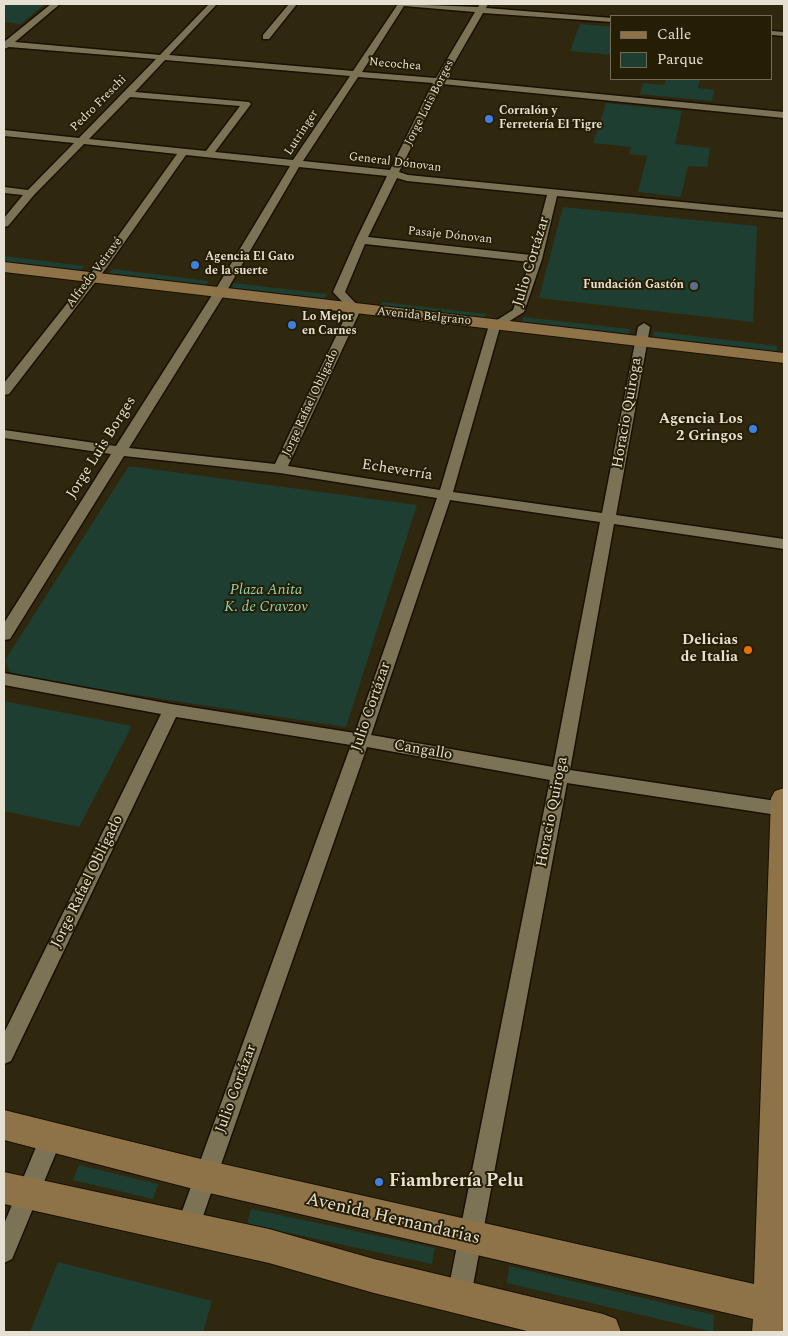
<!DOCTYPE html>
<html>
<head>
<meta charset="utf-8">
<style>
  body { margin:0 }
  #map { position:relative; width:788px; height:1336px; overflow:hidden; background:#30280e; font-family:Spectral,serif }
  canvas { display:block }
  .frame { position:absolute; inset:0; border:5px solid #e5e0d1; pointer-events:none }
  .legend { position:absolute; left:610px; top:15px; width:162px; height:65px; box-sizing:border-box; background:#261e04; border:1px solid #726c56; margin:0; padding:6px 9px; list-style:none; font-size:15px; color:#e5e0d1 }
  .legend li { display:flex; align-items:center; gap:10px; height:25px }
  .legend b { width:25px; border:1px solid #726c56 }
</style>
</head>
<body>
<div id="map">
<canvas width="788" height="1336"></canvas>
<div class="frame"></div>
<ul class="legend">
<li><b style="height:6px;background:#8f7348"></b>Calle</li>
<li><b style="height:14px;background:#1d3e30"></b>Parque</li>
</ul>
</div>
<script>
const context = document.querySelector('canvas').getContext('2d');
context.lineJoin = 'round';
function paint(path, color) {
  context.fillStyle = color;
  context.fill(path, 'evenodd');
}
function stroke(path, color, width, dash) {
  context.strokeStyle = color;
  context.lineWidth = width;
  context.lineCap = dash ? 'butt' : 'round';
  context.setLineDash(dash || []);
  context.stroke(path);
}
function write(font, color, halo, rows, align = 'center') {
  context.font = font + ' Spectral,serif';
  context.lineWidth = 4;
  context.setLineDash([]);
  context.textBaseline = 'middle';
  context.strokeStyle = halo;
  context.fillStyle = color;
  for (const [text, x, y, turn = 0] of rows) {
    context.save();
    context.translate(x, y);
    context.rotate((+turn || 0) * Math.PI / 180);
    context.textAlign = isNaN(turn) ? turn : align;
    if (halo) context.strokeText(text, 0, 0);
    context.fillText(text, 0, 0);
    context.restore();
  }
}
const green = new Path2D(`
  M4,4H45L21,24L4,22Z
  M580,24L612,27V55L570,51Z
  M666,79H700L698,88L714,90L712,101L640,94L643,83L665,85Z
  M606,103L682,111L675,144L710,148L707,167L688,166L681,197L638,192L647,156L629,154L631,147L593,143Z
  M563,207L757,226L753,322L539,298Z
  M4,256L84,266L80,271L4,262Z
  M113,269L209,281L205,286L108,274Z
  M234,283L327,294L324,300L231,289Z
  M382,302L486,314L484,320L380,308Z
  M523,317L630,329L629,335L521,323Z
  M654,331L777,346V353L653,338Z
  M129,466L417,505L346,727L12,676L5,660Z
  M4,701L132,726L79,827L4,811Z
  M79,1165L158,1184L153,1199L73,1180Z
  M251,1209L435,1248L432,1264L247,1224Z
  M58,1262L212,1301L203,1332H30Z
  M509,1266L714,1315L713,1332L507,1283Z`);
const street = new Path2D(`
  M51,4H60L15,42L160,55L209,4H217L169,55L353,71L398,4L478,7L480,4H488L486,8L612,18V22L483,13L445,79L784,112V118L442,84L399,172L408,175L784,212V218L557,196L542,259L524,312L500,327L453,492L602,513L638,327L644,323L650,327L616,515L784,539V549L614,524L570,770L783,802L784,816L567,783L471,1296L468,1305L459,1308L450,1305L447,1296L550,780L367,747L196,1236L188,1240L180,1236L176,1228L351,745L176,717L11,1061L4,1064V1033L161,714L4,685V673L171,704L355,733L437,498L280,473L124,456L10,639L4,640V623L111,454L4,438V430L116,446L214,292L290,166L186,155L107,267L9,394L4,395V383L99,263L177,154L84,144L34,195L8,226L4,227V218L23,195L4,193V187L28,190L74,143L4,136V130L79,138L156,59L9,47L4,49V42ZM404,6L475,12L436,78L362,72ZM165,60L350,76L293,160L215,152L251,104L249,102L135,92ZM358,77L433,83L390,170L303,161ZM130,97L240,106L206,151L89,139ZM299,167L387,176L356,240L333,292L349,309L275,464L129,448L226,292ZM397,178L407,181L547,195L531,255L368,237ZM365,244L530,262L513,310L489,325L440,490L288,466L361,309L345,292ZM450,500L600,522L553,767L371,735Z
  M289,4H297L269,39H263V35Z
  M772,31L784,32V36L772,35Z
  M52,1125L60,1128L63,1136L12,1259L4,1263V1224L44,1128Z`);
const secondary = new Path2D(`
  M4,262L784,353V363L4,272Z
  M784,788V1332H752L753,1319L205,1192L4,1140V1110L205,1160L754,1284L771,798L775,791Z
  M4,1172L269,1229L374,1259L603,1314L616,1319L621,1332H531L374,1293L269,1263L4,1204Z`);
const markers = [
  [489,119,5,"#3f7fe0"],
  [195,265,5,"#3f7fe0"],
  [694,286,5,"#5c6f8a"],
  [292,325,5,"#3f7fe0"],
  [753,429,5,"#3f7fe0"],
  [748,650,5,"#e8710a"],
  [379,1182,5,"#3f7fe0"]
];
const farStreetnames = [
  ["Necochea",395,65,5],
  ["Jorge Luis Borges",430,103,-63],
  ["Pedro Freschi",99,104,-45],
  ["Lutringer",302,133,-57],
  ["General Dónovan",395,163,7],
  ["Pasaje Dónovan",450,236,6],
  ["Alfredo Veiravé",95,273,-53],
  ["Avenida Belgrano",424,317,6],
  ["Jorge Rafael Obligado",311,403,-65]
];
const farPoinames = [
  ["Corralón y",499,112],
  ["Ferretería El Tigre",499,126],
  ["Agencia El Gato",205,258],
  ["de la suerte",205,272],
  ["Fundación Gastón",684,286,"right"],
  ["Lo Mejor",302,318],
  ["en Carnes",302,332]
];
const streetNames = [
  ["Julio Cortázar",532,262,-73],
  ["Horacio Quiroga",628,413,-80],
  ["Jorge Luis Borges",102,448,-58],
  ["Echeverría",397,471,9],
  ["Julio Cortázar",372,707,-71],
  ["Cangallo",423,751,10],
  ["Horacio Quiroga",553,812,-79],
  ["Jorge Rafael Obligado",88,882,-64],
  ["Julio Cortázar",237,1089,-70]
];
const poiNames = [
  ["Agencia Los",743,420],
  ["2 Gringos",743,437],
  ["Delicias",738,641],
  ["de Italia",738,658]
];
const parkNames = [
  ["Plaza Anita",266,591],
  ["K. de Cravzov",266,608]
];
const nearPoinames = [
  ["Fiambrería Pelu",389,1182]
];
const nearStreetnames = [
  ["Avenida Hernandarias",393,1220,13]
];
paint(green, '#1d3e30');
stroke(street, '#181000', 3);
stroke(secondary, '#181000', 2);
paint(street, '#7c7357');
paint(secondary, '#8f7348');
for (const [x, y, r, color] of markers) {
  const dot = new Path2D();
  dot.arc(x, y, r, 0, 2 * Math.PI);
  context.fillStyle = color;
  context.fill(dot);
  stroke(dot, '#261e04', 2);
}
write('12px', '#e5e0d1', '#261e04', farStreetnames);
write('bold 12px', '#e5e0d1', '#261e04', farPoinames, 'left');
write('15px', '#e5e0d1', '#261e04', streetNames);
write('bold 15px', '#e5e0d1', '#261e04', poiNames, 'right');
write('italic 15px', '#8bd3b3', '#261e04', parkNames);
write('bold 18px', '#e5e0d1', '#261e04', nearPoinames, 'left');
write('18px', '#e5e0d1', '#261e04', nearStreetnames);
</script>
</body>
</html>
